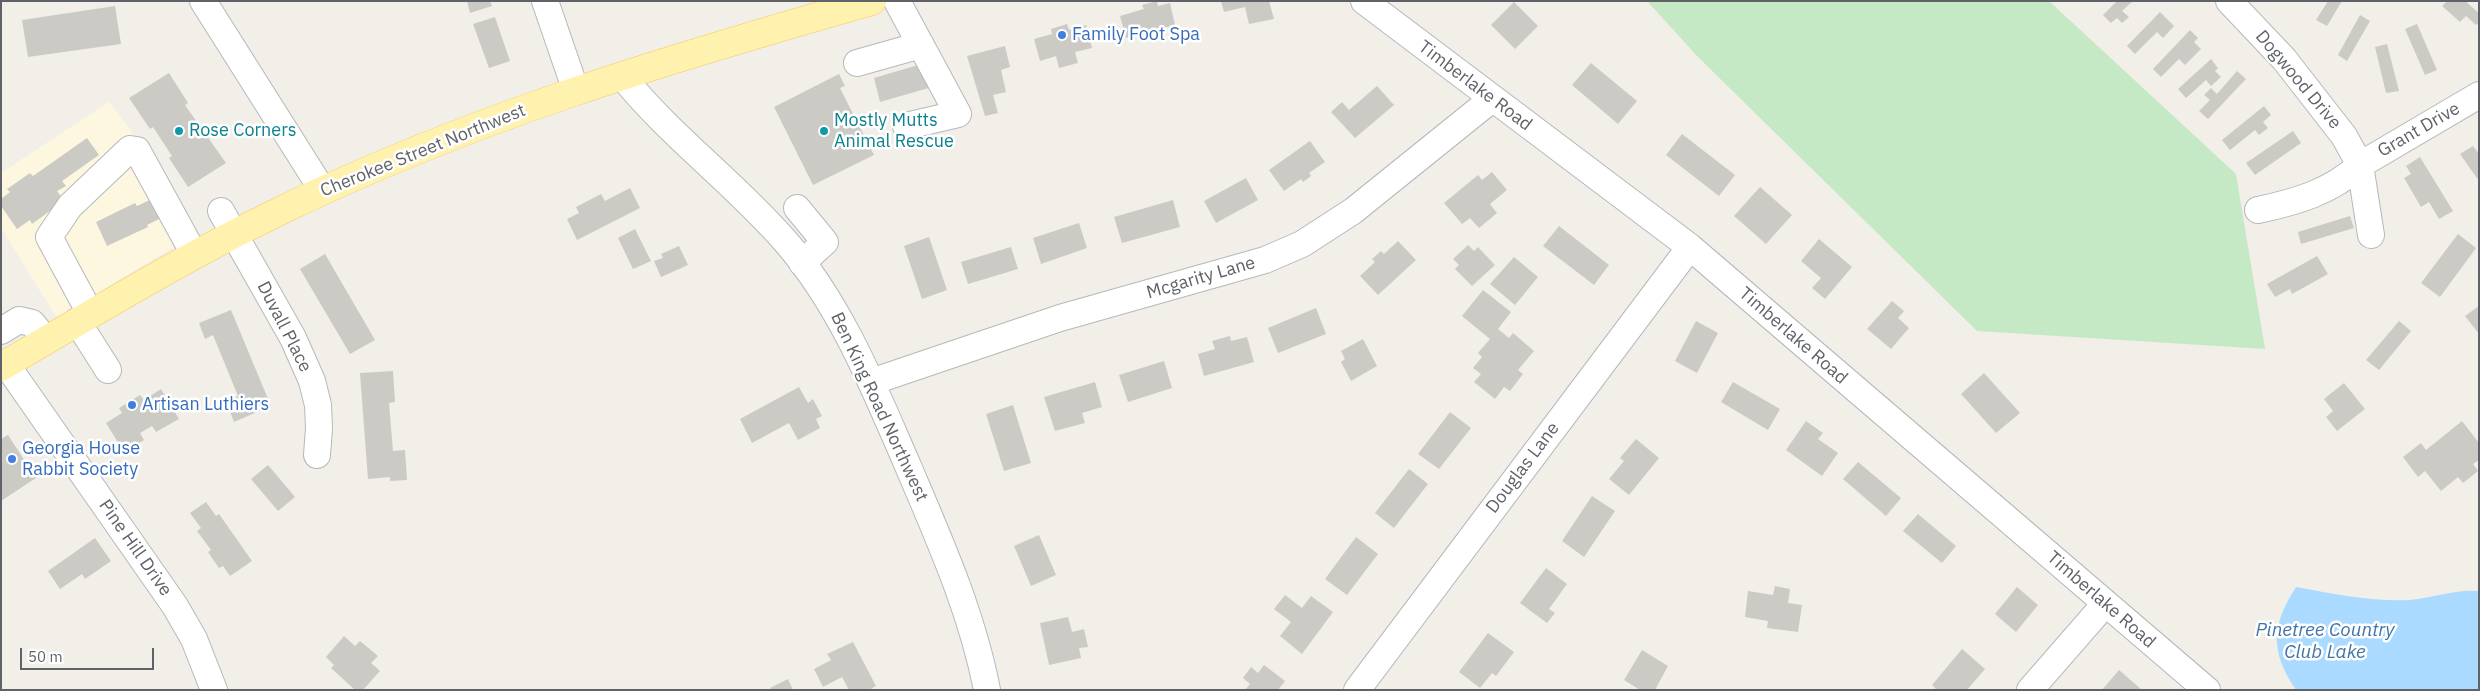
<!DOCTYPE html>
<html>
<head>
<meta charset="utf-8">
<style>
  body { margin:0 }
  #map { position:relative; width:2480px; height:691px; overflow:hidden; background:#f1efe8; font-family:"IBM Plex Sans",sans-serif }
  canvas { display:block }
  .frame { position:absolute; inset:0; border:2px solid #5f6368; pointer-events:none }
  .scale { position:absolute; left:20px; top:648px; width:134px; height:22px; box-sizing:border-box; border:2px solid #5f6368; border-top:0; padding-left:6px; font-size:15px; line-height:18px; white-space:nowrap; color:#5f6368; -webkit-text-stroke:4px #fff; paint-order:stroke }
</style>
</head>
<body>
<div id="map">
<canvas width="2480" height="691"></canvas>
<div class="frame"></div>
<div class="scale">50 m</div>
</div>
<script>
const context = document.querySelector('canvas').getContext('2d');
context.lineJoin = 'round';
function paint(path, color) {
  context.fillStyle = color;
  context.fill(path, 'evenodd');
}
function stroke(path, color, width, dash) {
  context.strokeStyle = color;
  context.lineWidth = width;
  context.lineCap = dash ? 'butt' : 'round';
  context.setLineDash(dash || []);
  context.stroke(path);
}
function write(font, color, halo, rows, align = 'center') {
  context.font = font + ' "IBM Plex Sans",sans-serif';
  context.lineWidth = 5;
  context.setLineDash([]);
  context.textBaseline = 'middle';
  context.strokeStyle = halo;
  context.fillStyle = color;
  for (const [text, x, y, turn = 0] of rows) {
    context.save();
    context.translate(x, y);
    context.rotate((+turn || 0) * Math.PI / 180);
    context.textAlign = isNaN(turn) ? turn : align;
    if (halo) context.strokeText(text, 0, 0);
    context.fillText(text, 0, 0);
    context.restore();
  }
}
const commercial = new Path2D(`
  M109,102L155,163L193,235L57,318L1,228V173Z`);
const green = new Path2D(`
  M1647,1H2049L2236,174L2265,349L1977,331L1698,57Z`);
const water = new Path2D(`
  M2296,587C2334,594 2372,602 2410,600C2433,598 2455,589 2479,591V690H2296C2270,651 2271,626 2296,587Z`);
const building = new Path2D(`
  M467,1H490L492,6L470,13Z
  M1157,1L1158,6L1170,3L1175,25L1126,38L1120,16L1144,9L1142,5Z
  M1221,1H1269L1274,19L1249,24L1245,7L1224,12Z
  M2117,1H2133L2122,11L2129,17L2122,23L2117,18L2111,23L2103,15Z
  M2328,1H2342L2327,26L2316,20Z
  M2447,1H2465L2479,13V23L2476,25L2466,16L2460,22L2442,6Z
  M1514,2L1538,26L1515,49L1491,25Z
  M115,6L121,44L28,57L22,20Z
  M2160,12L2174,26L2163,38L2157,32L2135,54L2127,46Z
  M2360,15L2370,21L2347,61L2338,55Z
  M495,17L510,61L489,68L473,24Z
  M1067,24L1069,30L1086,25L1092,48L1075,52L1078,63L1059,68L1056,56L1040,61L1034,39L1052,34L1051,29Z
  M2417,24L2437,70L2425,75L2405,29Z
  M2190,30L2198,38L2194,42L2201,49L2185,65L2179,59L2161,77L2153,69Z
  M2387,44L2399,91L2386,93L2375,47Z
  M1005,46L1010,67L1001,70L1006,92L993,95L998,113L985,116L967,56Z
  M2211,59L2218,68L2215,71L2221,77L2211,86L2206,80L2186,98L2178,89Z
  M925,63L932,87L880,102L874,78Z
  M1591,63L1637,101L1618,124L1572,85Z
  M2237,71L2246,79L2208,119L2199,111L2210,100L2204,95L2211,88L2217,94Z
  M169,73L188,103L185,105L226,163L188,187L169,158L172,156L153,127L150,129L129,98Z
  M839,74L845,86L840,88L874,155L813,185L774,107Z
  M1377,86L1394,105L1355,138L1331,112L1342,102L1349,110Z
  M2264,106L2271,115L2263,122L2268,128L2259,135L2255,130L2230,150L2222,140Z
  M2293,131L2301,143L2255,175L2246,163Z
  M1682,134L1735,175L1719,196L1666,155Z
  M87,138L99,155L62,181L66,186L57,191L63,199L53,206L54,208L32,224L30,220L17,229L1,206V199L10,192L7,189L30,173L33,176Z
  M1310,141L1325,162L1309,173L1311,176L1303,182L1301,179L1284,191L1269,170Z
  M2473,146L2479,154V181L2460,154Z
  M2420,157L2453,211L2439,219L2429,202L2421,207L2404,178L2411,174L2406,166Z
  M1492,172L1507,190L1490,204L1497,213L1479,228L1470,218L1462,224L1444,203L1478,175L1482,180Z
  M1246,178L1258,200L1216,223L1204,201Z
  M1760,187L1792,215L1766,244L1734,216Z
  M630,188L640,208L577,240L567,219L579,213L576,207L601,194L605,201Z
  M154,198L163,217L147,225L148,227L107,246L96,222L135,203L137,206Z
  M1173,200L1180,227L1122,243L1114,217Z
  M2350,216L2354,228L2301,244L2298,232Z
  M1079,223L1087,248L1041,264L1033,238Z
  M1559,226L1609,265L1594,285L1543,246Z
  M635,229L651,261L633,269L618,238Z
  M2458,234L2476,248L2440,297L2421,283Z
  M929,237L947,290L922,299L904,246Z
  M1819,239L1852,267L1825,299L1812,288L1821,278L1801,261Z
  M1398,241L1416,260L1378,295L1360,276L1375,262L1372,259L1381,251L1384,254Z
  M1468,245L1474,251L1478,247L1495,265L1472,286L1455,269L1459,265L1453,259Z
  M679,246L688,265L661,277L654,261L663,258L661,254Z
  M1011,247L1018,269L968,284L961,262Z
  M325,254L375,340L350,354L300,269Z
  M2317,256L2328,274L2292,294L2290,289L2275,297L2267,284Z
  M1514,257L1538,277L1515,305L1490,284Z
  M1483,290L1511,312L1498,329L1509,338L1513,333L1534,351L1518,370L1523,374L1510,391L1504,387L1495,399L1474,382L1481,374L1473,368L1482,357L1478,353L1490,339L1462,316Z
  M1892,301L1904,311L1898,318L1909,328L1891,349L1867,329Z
  M2479,306V334L2465,316Z
  M1316,308L1326,334L1278,353L1268,328Z
  M231,310L271,406L234,422L226,401L238,396L213,335L205,339L199,323Z
  M1696,321L1718,333L1697,373L1675,361Z
  M2399,321L2411,331L2379,370L2366,360Z
  M1230,336L1231,341L1247,337L1254,362L1204,376L1198,354L1215,349L1212,341Z
  M1363,339L1377,366L1351,381L1341,362L1345,359L1341,351Z
  M1164,361L1172,388L1128,402L1119,375Z
  M393,371L395,402L389,403L393,451L405,450L407,480L390,481V477L368,479L360,373Z
  M1984,373L2020,413L1996,433L1961,394Z
  M1095,382L1102,407L1082,413L1085,423L1055,431L1044,397Z
  M1733,382L1780,409L1768,430L1721,402Z
  M2344,383L2365,409L2337,431L2326,417L2333,411L2324,399Z
  M799,387L808,403L813,399L822,416L816,419L820,428L798,440L789,423L752,443L740,419Z
  M161,389L179,419L156,432L152,426L140,433L144,440L124,452L106,423L122,413L119,408L140,395L144,400Z
  M1013,405L1031,463L1004,471L986,414Z
  M1450,412L1471,428L1439,469L1418,454Z
  M1806,421L1823,433L1818,439L1838,453L1822,476L1786,450Z
  M2462,421L2479,443V460L2473,464L2478,471L2463,483L2458,477L2441,491L2425,471L2418,477L2403,457L2421,443L2426,450Z
  M8,435L36,478L1,501V439Z
  M1636,439L1659,458L1629,495L1609,479L1624,461L1620,458Z
  M1858,462L1901,498L1886,516L1843,479Z
  M268,465L295,497L278,511L251,479Z
  M1409,469L1428,484L1394,528L1375,513Z
  M1592,496L1615,511L1584,557L1562,541Z
  M206,502L216,516L219,514L252,561L230,576L223,566L219,568L208,552L211,550L197,531L201,528L190,513Z
  M1918,514L1956,546L1942,563L1903,531Z
  M1039,535L1056,575L1031,586L1014,546Z
  M1356,537L1378,554L1347,595L1325,579Z
  M95,538L111,561L85,579L82,574L60,589L48,571Z
  M1546,568L1567,584L1549,609L1555,613L1547,623L1520,603Z
  M1775,586L1790,589L1788,603L1802,605L1798,632L1767,628L1768,621L1745,617L1748,591L1773,595Z
  M2017,587L2038,605L2016,632L1995,614Z
  M1285,595L1302,608L1311,596L1333,612L1302,654L1280,636L1291,622L1274,609Z
  M1068,617L1072,632L1084,629L1088,647L1079,648L1081,658L1049,665L1040,623Z
  M1488,633L1514,652L1496,676L1492,673L1480,688L1459,672Z
  M344,636L355,646L360,641L378,656L371,663L380,671L363,690H355L331,668L334,665L326,657Z
  M853,642L876,686L869,690H849L842,677L823,687L814,669L831,660L827,654Z
  M1962,649L1985,669L1967,690H1937L1932,685Z
  M1642,650L1668,666L1655,690H1640L1624,680Z
  M1264,665L1285,681L1278,690H1245L1250,684L1243,678L1251,667L1258,673Z
  M2119,670L2142,690H2102Z
  M788,679L793,690H771L770,688Z`);
const minor = new Path2D(`
  M203,1L323,191
  M545,1L576,91
  M897,1L958,114L906,126
  M1364,1L1690,247L2207,690
  M2229,1L2284,59L2344,136L2360,165L2371,235
  M857,63L921,45
  M622,76C671,137 735,183 786,242C842,307 874,388 908,466C939,539 972,612 987,690
  M797,208L825,242L802,263
  M2258,210C2296,202 2331,192 2360,165L2479,95
  M221,211L293,338L312,381L318,405L319,428L317,455
  M90,313L49,237L70,206L130,149L137,150L194,254
  M77,321L108,370
  M1,331L19,320L32,323L46,340
  M6,364L175,606L194,639L214,690
  M871,382L1060,318L1265,260L1302,244L1353,211L1492,99
  M1357,690L1690,247
  M2030,690L2105,604`);
const major = new Path2D(`
  M1,367C93,313 183,258 280,211C468,119 671,58 872,1`);
const markers = [
  [1062,35,5,"#3f7fe0"],
  [179,131,5,"#0f9aa8"],
  [824,131,5,"#0f9aa8"],
  [132,405,5,"#3f7fe0"],
  [12,459,5,"#3f7fe0"]
];
const shopNames = [
  ["Family Foot Spa",1072,35],
  ["Artisan Luthiers",142,405],
  ["Georgia House",22,449],
  ["Rabbit Society",22,470]
];
const streetNames = [
  ["Dogwood Drive",2298,80,50],
  ["Timberlake Road",1475,86,37],
  ["Grant Drive",2419,130,-30],
  ["Cherokee Street Northwest",423,151,-22],
  ["Mcgarity Lane",1201,278,-16],
  ["Duvall Place",284,327,63],
  ["Timberlake Road",1793,336,41],
  ["Ben King Road Northwest",879,407,65],
  ["Douglas Lane",1523,468,-53],
  ["Pine Hill Drive",135,548,55],
  ["Timberlake Road",2101,600,41]
];
const cultureNames = [
  ["Mostly Mutts",834,121],
  ["Animal Rescue",834,142],
  ["Rose Corners",189,131]
];
const waterNames = [
  ["Pinetree Country",2325,631],
  ["Club Lake",2325,653]
];
paint(commercial, '#fef7e0');
paint(green, '#c5e8c5');
paint(water, '#aadaff');
paint(building, '#cccac5');
stroke(minor, '#b5b8bc', 28);
stroke(major, '#f2c960', 29);
stroke(minor, '#fff', 26);
stroke(major, '#fff2af', 28);
for (const [x, y, r, color] of markers) {
  const dot = new Path2D();
  dot.arc(x, y, r, 0, 2 * Math.PI);
  context.fillStyle = color;
  context.fill(dot);
  stroke(dot, '#fff', 2);
}
write('18px', '#366cbe', '#fff', shopNames, 'left');
write('18px', '#5f6368', '#fff', streetNames);
write('18px', '#0d838f', '#fff', cultureNames, 'left');
write('italic 19px', '#4174aa', '#fff', waterNames);
</script>
</body>
</html>
